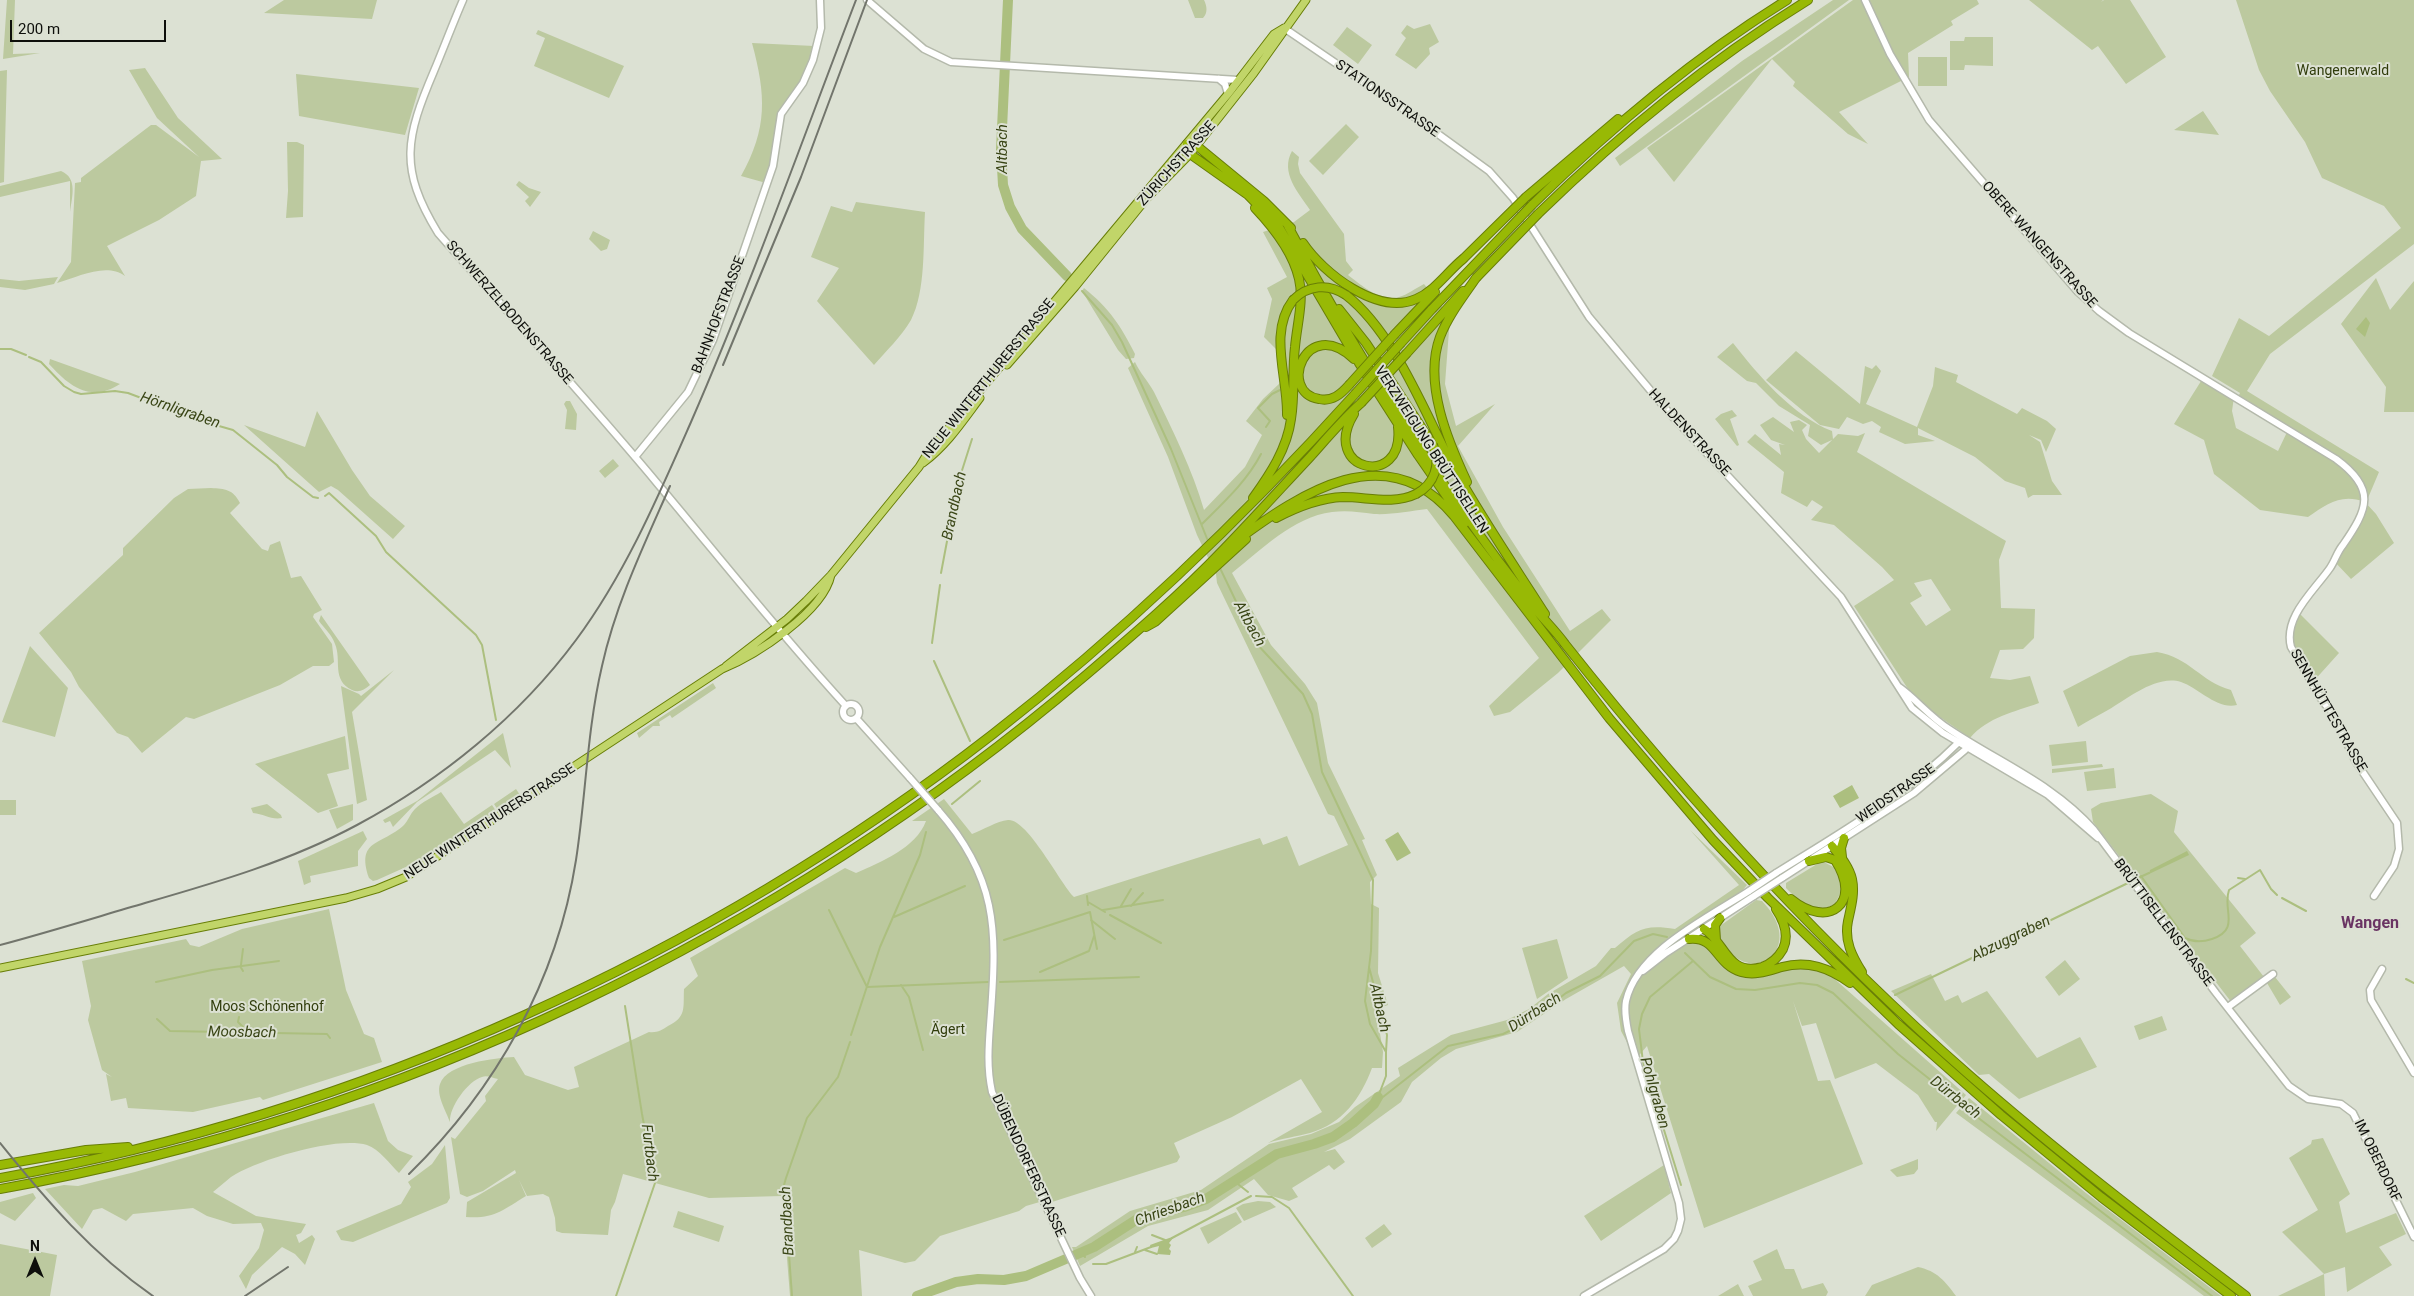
<!DOCTYPE html>
<html>
<head>
<meta charset="utf-8">
<style>
  body { margin:0 }
  #map { position:relative; width:2414px; height:1296px; overflow:hidden; background:#dce1d3; font-family:Roboto,sans-serif }
  canvas { display:block }
  .north { position:absolute; left:10px; top:1236px; width:50px; height:50px; -webkit-text-stroke:4px #dce1d3; paint-order:stroke; rotate:0deg; font-size:14px; font-weight:700; line-height:20px; text-align:center; color:#0e0f0b }
  .north::after { content:''; display:block; margin:auto; width:18px; height:22px; background:#0e0f0b; clip-path:polygon(50% 0,100% 100%,50% 72%,0 100%) }
  .scale { position:absolute; left:10px; top:20px; width:156px; height:22px; box-sizing:border-box; border:2px solid #0e0f0b; border-top:0; padding-left:6px; font-size:15px; line-height:18px; white-space:nowrap; color:#0e0f0b; -webkit-text-stroke:4px #dce1d3; paint-order:stroke }
</style>
</head>
<body>
<div id="map">
<canvas width="2414" height="1296"></canvas>
<div class="north">N</div>
<div class="scale">200 m</div>
</div>
<script>
const context = document.querySelector('canvas').getContext('2d');
context.lineJoin = 'round';
function paint(path, color) {
  context.fillStyle = color;
  context.fill(path, 'evenodd');
}
function stroke(path, color, width, dash) {
  context.strokeStyle = color;
  context.lineWidth = width;
  context.lineCap = dash ? 'butt' : 'round';
  context.setLineDash(dash || []);
  context.stroke(path);
}
function write(font, color, halo, rows, align = 'center') {
  context.font = font + ' Roboto,sans-serif';
  context.lineWidth = 4;
  context.setLineDash([]);
  context.textBaseline = 'middle';
  context.strokeStyle = halo;
  context.fillStyle = color;
  for (const [text, x, y, turn = 0] of rows) {
    context.save();
    context.translate(x, y);
    context.rotate((+turn || 0) * Math.PI / 180);
    context.textAlign = isNaN(turn) ? turn : align;
    if (halo) context.strokeText(text, 0, 0);
    context.fillText(text, 0, 0);
    context.restore();
  }
}
const green = new Path2D(`
  M7,0H15L13,54L40,53L3,59Z
  M284,0H377L372,19L264,13Z
  M1188,0H1204C1207,6 1208,13 1203,18H1195Z
  M1833,0H1849L1620,166L1615,158L1742,61Z
  M1853,0H1977L1979,4L1951,21L1953,25L1908,53L1909,77L1839,112L1868,144L1848,134L1793,86L1795,82L1772,59L1674,182L1647,148Z
  M2029,0H2103L2101,2L2104,0H2130L2166,57L2126,84L2098,46L2092,50Z
  M2236,0H2414V244L2270,354L2247,391L2379,472L2368,498L2355,472L2238,397L2240,393L2212,376L2239,318L2269,336L2401,228L2384,206L2322,178L2305,142L2270,91L2259,70Z
  M1430,24L1439,42L1429,48L1430,54L1416,69L1395,55L1406,38L1401,33L1407,25L1414,29Z
  M1347,27L1372,45L1358,64L1333,45Z
  M538,30L624,66L609,98L534,66L545,38L536,34Z
  M1965,37H1993V66L1965,65L1964,70H1950V41H1964Z
  M752,43L814,46L802,78L782,109L774,155L766,183L741,176C768,128 766,95 752,43Z
  M1918,57H1947V86H1918Z
  M145,68L178,118L222,159L201,161L196,196L159,220L107,246L125,276C106,262 78,277 57,283L71,262L75,183L81,182V178L151,125H156L199,157L157,118L129,70Z
  M7,70L4,182L0,183V71Z
  M296,74L419,88L405,135L299,116Z
  M2203,111L2219,135L2174,130Z
  M1346,124L1359,137L1323,175L1309,161Z
  M287,142H297L304,145L303,217L286,218L288,191Z
  M1292,151L1299,157L1298,164L1300,173L1344,234L1346,261L1353,270L1348,275C1361,285 1380,302 1399,297C1407,295 1416,288 1424,284L1450,317L1445,384L1456,426L1495,404L1458,446L1503,527L1570,631L1602,609L1611,620L1558,673L1510,712L1494,716L1489,706L1539,658L1427,509C1410,511 1391,515 1374,514C1360,512 1346,510 1332,512C1293,517 1261,550 1232,573L1271,645L1305,684L1317,703L1328,763L1365,839L1362,840L1377,875L1370,882L1371,904L1379,908L1378,973L1388,1005L1376,1009L1383,1052L1382,1068H1372C1361,1098 1342,1124 1310,1133C1296,1137 1282,1138 1268,1143L1322,1112L1301,1079L1232,1117L1174,1143L1180,1157L1177,1162L1052,1202L1050,1199L1026,1206L1019,1211L940,1236L915,1261L905,1263L859,1250L862,1296H790L782,1196L709,1198L623,1174L615,1202L611,1210L608,1235L562,1233L556,1231L555,1218L549,1197L543,1194L527,1196L519,1180L526,1196C503,1210 494,1219 466,1217L467,1202L516,1173L515,1170L483,1191L467,1197L460,1194L451,1137L455,1139L486,1101L485,1096L498,1079C492,1078 487,1075 482,1077C468,1081 449,1107 450,1122C446,1111 436,1095 440,1084C447,1063 496,1058 514,1057L525,1075L568,1090L579,1087L574,1067L649,1032C657,1033 662,1030 668,1026C687,1017 683,1007 684,989L698,976L690,958L845,868L856,873C881,862 916,848 926,821H912L944,799L972,834C983,830 997,821 1008,820C1027,818 1060,883 1074,897L1260,838L1263,845L1287,836L1299,866L1348,845L1334,816L1328,814L1217,583L1216,574L1197,535L1168,457L1128,368L1135,362C1140,373 1148,381 1154,392C1172,429 1193,471 1204,510L1245,467L1262,435L1246,421L1263,399L1280,383L1276,349L1264,337L1272,299L1267,288L1287,277L1263,232L1294,222L1310,210C1298,192 1280,173 1292,151Z
  M61,171C78,178 72,197 70,212V181L0,197V186Z
  M519,181L529,188L541,192L530,207L525,201L529,197L516,185Z
  M856,202L925,212C923,245 926,291 911,320C901,337 886,351 874,365L817,301L839,268L811,257L831,206L852,212Z
  M593,231L610,240L607,249L601,251L589,239Z
  M58,277L54,284L25,290L0,287V279L19,281Z
  M2376,278L2390,310L2414,281V412H2384L2386,387L2341,324Z
  M1084,288C1109,308 1121,326 1135,354L1134,358L1126,359L1118,350L1082,291Z
  M1733,343C1758,375 1793,416 1832,431L1833,439L1838,434L1858,436L1865,433L1857,452L2006,541L1999,560L2001,608L2035,609L2034,638L2023,649L2000,650L1990,678L2010,680L2030,676L2039,703C2014,712 1988,717 1970,738L1927,708L1908,689L1854,606L1894,580L1882,567L1834,525L1811,520L1823,507L1812,500L1807,507L1781,493L1784,472L1747,442L1755,434L1781,455L1779,444L1785,445L1771,440L1760,425L1773,417L1794,432L1790,422L1799,420L1807,425L1802,430L1806,439L1819,453L1832,440L1821,445L1808,436L1810,425L1779,406L1756,383L1747,381L1717,357ZM1931,579L1951,610L1926,626L1910,603L1922,596L1914,583Z
  M1796,351L1860,404L1865,366L1872,369L1876,365L1881,371L1866,404L1917,427L1933,386L1935,367L1958,375L1956,382L2017,414L2022,408L2047,421L2056,429L2046,452L2041,440L2029,435L2040,442L2052,481L2062,495H2033L2028,498L2025,488L2005,481L1975,457L1918,428V435L1935,441L1905,444L1879,432L1881,427L1872,421L1863,424L1847,417L1839,429L1820,425L1766,380Z
  M50,359L120,384C90,403 69,386 49,364Z
  M2203,378L2234,397L2232,411L2236,428L2278,451L2288,430L2353,473L2365,502L2376,514L2394,543L2351,579L2334,561L2365,502C2341,493 2327,504 2308,517L2260,510L2214,474L2204,440L2174,424Z
  M566,401H570L577,414L576,430L565,429L567,410L564,404Z
  M1732,410L1737,416L1730,419L1739,445L1737,446L1715,419L1721,414Z
  M317,411L352,470L370,496L405,526L393,539L338,490L331,486L319,492L244,425L305,447Z
  M613,459L619,466L605,478L599,471Z
  M211,488C225,489 233,489 240,503L230,513L262,549L268,551L270,545L280,541L291,578L301,576L322,610L314,614L313,617L332,644L334,662L329,666H313L280,685L194,719L186,717L142,753L128,737L117,733L79,687L71,672L39,633L123,555V548L174,498L188,489Z
  M2298,612L2339,653L2312,683L2291,647L2289,629Z
  M321,615L370,685C364,690 359,693 352,690C331,680 342,660 335,644C332,635 324,628 319,621Z
  M30,646L68,688L55,737L2,722Z
  M2157,652C2189,657 2201,682 2231,690L2237,705C2217,710 2199,688 2181,682C2157,674 2127,699 2108,710C2098,716 2087,721 2078,727L2063,691L2130,656Z
  M394,670L352,712L367,800L357,804L341,686L359,694L361,696Z
  M713,683L716,688L672,718L670,715L659,722L660,726H653L639,738L637,733Z
  M503,733L511,768L495,750L417,802L393,827L390,821L385,823L383,820L417,801Z
  M345,736L349,769L327,774L338,806L318,813L255,764Z
  M2086,741L2088,762L2052,766L2049,745Z
  M2102,764L2103,767L2052,773V769Z
  M2114,768L2116,788L2087,791L2084,772Z
  M516,789L520,795L498,810L494,804Z
  M441,792L464,824L492,805L496,811L426,858L377,880L373,881L369,878C356,839 381,846 404,825C408,821 410,814 415,809C422,802 433,797 441,792Z
  M2151,794L2178,811L2174,832L2256,933L2240,946L2264,977L2232,1003L2093,822L2091,809L2101,803Z
  M0,800H16V815H0Z
  M267,804L281,815L282,818C271,820 264,814 253,813L251,808Z
  M353,804V820L337,829L329,810Z
  M1690,830L1747,885L1720,918L1690,938H1697L1734,969L1788,965L1821,967L1966,1095L1936,1131L1937,1122H1935L1918,1095L1876,1063L1835,1079L1816,1023L1802,1026L1793,1001L1818,1081L1830,1080L1863,1164L1704,1228L1647,1046L1636,1059L1621,1031L1617,1003L1631,974L1624,966L1566,999L1517,1032L1456,1049L1441,1058L1412,1082L1401,1102L1350,1139L1324,1152L1335,1149L1345,1162L1334,1170L1329,1165L1292,1188L1298,1197L1289,1201L1268,1195L1254,1179L1208,1210L1148,1226L1080,1266L1072,1247H1076L1130,1211L1201,1190L1269,1144L1311,1134L1339,1122L1355,1107L1400,1076L1398,1068L1451,1035L1507,1020L1529,1009L1548,994L1596,966L1611,948H1615C1637,929 1645,924 1675,929L1739,885Z
  M363,831L367,839L358,851V866L310,876L311,882L304,885L298,861Z
  M1822,861L1837,869L1843,888L1835,904C1817,915 1799,902 1786,888V883Z
  M1756,900L1762,901C1812,953 1742,993 1719,934L1720,926Z
  M329,909L346,990L364,1034L374,1038L382,1062L263,1100L260,1097L193,1112L128,1108L126,1098L111,1101L106,1074L112,1077L102,1070L88,1020L91,1006L82,961L186,939L190,945L199,947L242,929Z
  M1557,939L1568,978L1537,999L1522,948Z
  M2065,960L2080,979L2059,996L2045,977Z
  M1931,974L1945,1001L1958,995L1962,1003L1987,991L2037,1058L2080,1037L2097,1067L2019,1099L1989,1074L1979,1075L1891,991Z
  M2275,977L2291,997L2280,1005L2267,983Z
  M2162,1016L2167,1030L2139,1040L2134,1026Z
  M1969,1098L2086,1193L2221,1296H2204L1956,1113Z
  M374,1103L388,1141L398,1150L413,1156L399,1173C390,1164 379,1149 367,1145C336,1136 257,1160 231,1177C225,1182 219,1187 213,1192L256,1216L306,1224L301,1233L296,1235L299,1243L312,1235L315,1239L305,1265L295,1254L282,1247L252,1275L246,1289L239,1276L259,1248L264,1230L261,1223L233,1224L207,1216L193,1208L133,1214L126,1221L102,1208L93,1210L82,1229L45,1189L64,1185L78,1186L135,1172Z
  M2323,1138L2350,1194L2339,1202L2346,1233L2396,1213L2406,1234L2379,1247L2392,1265L2347,1292L2345,1267L2324,1274L2325,1296H2278L2324,1274L2282,1232L2318,1210L2289,1158L2311,1144L2312,1140Z
  M445,1145L450,1198L447,1203L353,1242L341,1240L336,1231L401,1204L411,1187L408,1182L432,1164Z
  M1918,1159V1169L1914,1174L1897,1177L1890,1170Z
  M1664,1165L1671,1193L1601,1241L1584,1216Z
  M33,1193L36,1198L15,1221L0,1213V1202Z
  M1258,1201L1270,1202L1276,1207L1244,1221L1236,1208L1243,1204Z
  M678,1211L724,1226L719,1242L673,1227Z
  M1236,1212L1242,1222L1208,1244L1200,1228Z
  M1384,1224L1392,1234L1372,1248L1365,1238Z
  M0,1244L57,1255L50,1296H0Z
  M1777,1249L1785,1269H1794L1802,1289L1823,1283L1828,1292L1826,1296H1753L1748,1286L1762,1280L1753,1261Z
  M1918,1267C1937,1271 1945,1281 1956,1296H1865L1872,1285Z
  M1738,1284L1744,1296H1718Z`);
const water = new Path2D(`
  M2366,317L2370,323L2365,337L2356,329Z
  M1852,785L1859,798L1840,808L1833,796Z
  M1398,832L1411,853L1397,861L1385,840Z
  M2187,851L2189,855L2149,874L2150,870Z
  M1172,1237H1174L1169,1243L1171,1245L1169,1249L1171,1251L1170,1255L1157,1254L1159,1246L1151,1248L1150,1245Z`);
const stream = new Path2D(`
  M1082,291L1112,325L1122,342L1171,449L1208,541
  M0,349H11L26,355
  M29,357L41,362L64,386L74,392L81,394L115,391L128,393L205,422L233,430L277,465L287,477L313,497L318,498
  M1266,427L1270,421L1258,408L1272,394L1280,390
  M325,496L329,493L376,536L386,552L399,564L476,635L482,645L496,720
  M1202,524C1224,502 1247,481 1261,454
  M1219,566L1256,643L1303,694L1312,714L1322,772L1373,880L1371,951L1365,1001L1370,1024L1386,1052V1076L1378,1097
  M941,573L958,483L972,439
  M932,643L940,585
  M934,661L970,741
  M952,804L980,781
  M2141,876L2185,938C2193,942 2203,942 2212,939C2241,929 2222,910 2229,890L2260,870L2271,889L2277,895
  M2138,878L2149,873
  M2238,878L2245,879
  M1087,896L1088,905
  M2282,898L2306,911
  M1088,902L1105,912
  M1121,906L1131,889
  M1131,906L1143,893
  M829,910L867,987L988,982
  M1103,910L1163,900
  M1090,912L1097,949
  M1110,915L1161,943
  M894,917L965,886
  M1091,920L1115,939
  M1004,940L1090,912
  M1685,953L1710,977L1736,989L1755,990L1800,983L1817,985L1833,993L1898,1054L1981,1120L2212,1296
  M241,965L243,949
  M240,966L243,971
  M1369,967L1387,1035L1386,1052
  M1040,972L1089,951L1094,936
  M2406,979L2414,983
  M156,982L212,970L279,961
  M1000,982L1139,977
  M901,985L909,997L923,1050
  M1895,995L2128,883
  M239,1017L238,1022L243,1027L242,1032
  M157,1019L170,1031L327,1034L330,1038
  M851,1035L880,947L920,855L926,832
  M1374,1104L1448,1046L1503,1034L1528,1022L1566,993L1600,976L1634,941L1653,934L1667,937
  M1234,1181L1248,1192
  M1681,1185L1643,1062L1639,1029L1642,1014L1650,997L1693,961
  M1256,1196L1272,1197L1289,1208L1353,1296
  M1152,1235L1165,1240
  M1172,1238L1251,1196
  M1145,1250L1157,1254
  M1135,1252L1137,1247
  M1081,1253L1085,1257
  M1093,1264H1106L1151,1247
  M616,1296L655,1183L642,1114L625,1006
  M792,1296L784,1185L786,1178L807,1118L838,1077L850,1042`);
const river = new Path2D(`
  M1008,0L1001,150L1003,185L1010,207L1022,229L1067,276
  M917,1296L956,1282L978,1279L1004,1280L1026,1276L1094,1247L1139,1218L1184,1207L1206,1199L1277,1154L1314,1144L1333,1137L1353,1123L1374,1104L1378,1097`);
const secondary = new Path2D(`
  M463,0C453,23 444,47 434,71C406,137 398,168 438,233C511,316 586,398 657,483C720,558 780,634 846,706
  M867,0L924,49L951,62L1238,80
  M1865,0L1890,54L1929,120L2078,292L2099,311L2129,333L2336,459C2377,489 2368,509 2343,545C2337,552 2335,561 2330,568C2314,591 2283,617 2291,647L2323,702L2332,712L2356,762L2397,823L2399,849L2394,866L2374,896
  M1284,28L1409,113L1489,171L1513,198L1589,317L1671,415L1841,597L1912,708L1943,733L2048,795L2098,838
  M1219,79L1225,84L1228,94
  M635,457L688,392L713,340L773,166L781,114L803,83L813,60L821,28L820,0
  M1899,687C1916,699 1930,717 1949,729C1998,762 2054,784 2094,830L2216,993L2289,1086L2308,1099L2341,1104L2353,1113L2414,1237
  M843 712a8 8 0 1 1 16 0a8 8 0 1 1-16 0Z
  M856,718L910,778
  M938,810C997,877 997,929 991,1012C989,1040 986,1065 992,1092L1080,1278L1091,1296
  M1776,873C1840,833 1905,796 1959,742H1962
  M1782,878L1914,793L1965,750L1967,744
  M2382,969L2370,990L2371,1000L2414,1073
  M1643,971L1666,953L1754,896
  M2228,1007L2273,974
  M1584,1296L1664,1249L1674,1239L1678,1231L1681,1219L1679,1203L1628,1031C1626,1021 1624,1011 1626,1001C1637,951 1709,917 1749,891`);
const primary = new Path2D(`
  M1007,365L1075,287L1147,198L1190,154L1254,73L1306,0
  M923,463C947,445 962,422 980,398
  M726,666L787,619L806,601L831,575L919,467L927,454L1228,94L1274,34L1284,28
  M0,968L346,898L377,889L406,877L722,669C756,655 823,612 831,575`);
const highway = new Path2D(`
  M1187,144L1190,154L1248,195L1279,227L1359,363L1418,455L1465,523
  M1187,144L1197,146L1264,201L1291,228
  M1526,197L1618,119
  M1532,205C1608,130 1696,56 1787,0
  M1538,214C1621,133 1709,61 1808,0
  M1288,226C1357,357 1441,488 1532,605C1543,619 1555,630 1565,644C1687,798 1820,944 1968,1074C2057,1152 2151,1224 2246,1296
  M1303,243C1323,273 1378,316 1416,299C1435,291 1447,272 1463,259
  M1346,295C1396,334 1426,417 1456,472C1483,520 1515,567 1545,614
  M1339,309L1366,343L1433,445
  M1395,334L1435,292
  M1401,343L1432,309
  M1407,353L1463,291
  M1349,385C1341,394 1332,402 1319,399C1277,392 1306,314 1354,359
  M1354,414C1319,471 1405,490 1398,427
  M1287,415C1288,377 1268,333 1293,300
  M1467,482C1448,441 1423,383 1440,337C1448,316 1463,297 1476,278
  M1253,498C1270,474 1287,449 1291,419C1295,395 1292,371 1295,347C1297,324 1304,301 1299,279C1293,252 1273,227 1255,208
  M1276,518C1297,507 1319,498 1343,497C1368,497 1393,505 1416,494
  M1236,541C1301,493 1387,435 1454,516L1609,718L1713,840L1768,898L1898,1024L2001,1115L2101,1197L2231,1296
  M1146,627L1155,622L1246,539
  M1832,846C1840,856 1849,866 1852,879C1855,893 1851,907 1848,921C1844,941 1852,956 1862,972
  M1842,857L1841,848L1844,838
  M1791,899C1829,930 1863,903 1835,860L1826,857L1809,861
  M1704,929C1725,941 1727,977 1762,967C1771,964 1778,958 1783,949C1789,936 1784,921 1776,909
  M1689,939C1717,936 1715,964 1741,972C1755,976 1768,971 1782,967C1808,960 1829,968 1850,983
  M1716,940L1715,925L1720,918
  M0,1165L86,1150L128,1147
  M0,1178C359,1114 706,957 993,734C1124,632 1244,517 1355,394
  M0,1189C399,1118 778,937 1086,675C1133,635 1181,594 1223,550C1253,519 1282,487 1311,456C1327,438 1343,419 1361,403`);
const rail = new Path2D(`
  M723,365L801,177L867,0
  M0,945C49,932 97,917 145,903C218,882 290,861 357,825C441,780 519,717 576,640C625,574 658,497 691,422C751,284 802,141 856,0
  M0,1143C46,1200 92,1254 153,1296
  M409,1174C496,1089 557,981 576,860C586,795 587,730 602,666C616,603 644,545 670,486
  M245,1296L288,1267`);
const secondaryBridge = new Path2D(`
  M910,778L938,810
  M1749,891L1776,873
  M1754,896L1782,878`);
const highwayBridge = new Path2D(`
  M1463,259L1526,197
  M1476,278L1538,214
  M1293,300C1308,285 1328,283 1346,295
  M1432,309L1532,205
  M1349,385L1395,334
  M1355,394L1401,343
  M1361,403L1407,353
  M1416,494C1435,484 1441,464 1433,445`);
const parkNames = [
  ["Wangenerwald",2343,71],
  ["Moos Schönenhof",267,1007],
  ["Ägert",948,1030]
];
const streetNames = [
  ["STATIONSSTRASSE",1387,99,35],
  ["ZÜRICHSTRASSE",1177,164,-48],
  ["OBERE WANGENSTRASSE",2039,245,48],
  ["SCHWERZELBODENSTRASSE",509,313,49],
  ["BAHNHOFSTRASSE",719,315,-69],
  ["NEUE WINTERTHURERSTRASSE",989,379,-51],
  ["HALDENSTRASSE",1689,433,47],
  ["VERZWEIGUNG BRÜTTISELLEN",1431,450,57],
  ["SENNHÜTTESTRASSE",2328,711,60],
  ["WEIDSTRASSE",1896,794,-35],
  ["NEUE WINTERTHURERSTRASSE",490,822,-33],
  ["BRÜTTISELLENSTRASSE",2163,923,53],
  ["IM OBERDORF",2377,1161,64],
  ["DÜBENDORFERSTRASSE",1028,1166,65]
];
const waterNames = [
  ["Altbach",1003,149,-90],
  ["Hörnligraben",180,411,19],
  ["Brandbach",955,506,-78],
  ["Altbach",1249,624,61],
  ["Abzuggraben",2011,939,-26],
  ["Altbach",1379,1008,77],
  ["Dürrbach",1535,1013,-33],
  ["Moosbach",242,1033,1],
  ["Pohlgraben",1654,1093,74],
  ["Dürrbach",1955,1098,38],
  ["Furtbach",649,1153,83],
  ["Chriesbach",1170,1210,-20],
  ["Brandbach",788,1221,-93]
];
const quarterNames = [
  ["Wangen",2370,924]
];
paint(green, '#bcc99f');
paint(water, '#acbf7f');
stroke(stream, '#acbf7f', 2);
stroke(river, '#acbf7f', 10);
stroke(secondary, '#b4b9ab', 9);
stroke(primary, '#687e07', 9);
stroke(highway, '#687e07', 10);
stroke(secondary, '#fff', 6);
stroke(primary, '#c1d569', 7);
stroke(highway, '#98b905', 8);
stroke(rail, '#72756c', 2);
stroke(secondaryBridge, '#b4b9ab', 9, []);
stroke(highwayBridge, '#687e07', 10, []);
stroke(secondaryBridge, '#fff', 6);
stroke(highwayBridge, '#98b905', 8);
write('14px', '#303c0b', '#dce1d3', parkNames);
write('14px', '#0e0f0b', '#dce1d3', streetNames);
write('italic 15px', '#394515', '#dce1d3', waterNames);
write('bold 16px', '#6a3463', '#dce1d3', quarterNames);
</script>
</body>
</html>
